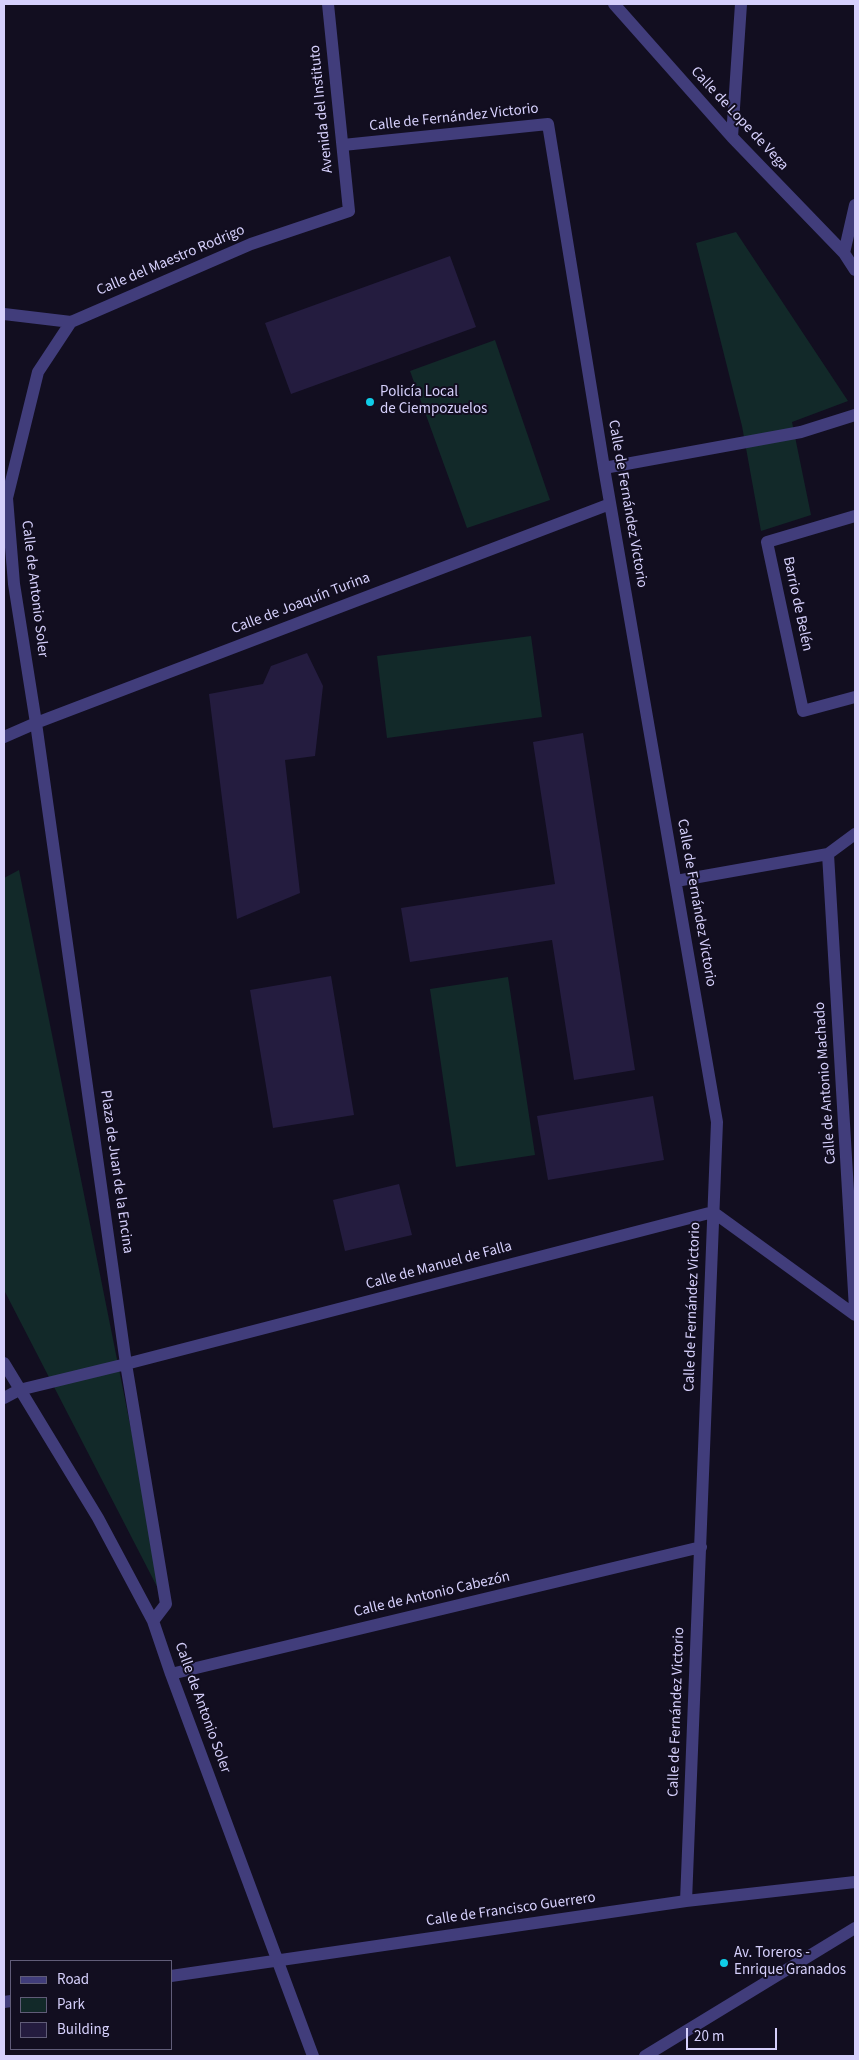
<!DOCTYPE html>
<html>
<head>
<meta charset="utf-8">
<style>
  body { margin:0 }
  #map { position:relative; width:859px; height:2060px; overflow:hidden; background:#120e20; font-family:"Source Sans 3",sans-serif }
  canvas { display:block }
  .frame { position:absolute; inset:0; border:5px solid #d6d0fc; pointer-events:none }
  .legend { position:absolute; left:10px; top:1960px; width:162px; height:90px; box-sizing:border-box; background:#120e20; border:1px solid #605c78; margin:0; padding:6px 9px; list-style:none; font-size:15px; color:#d6d0fc }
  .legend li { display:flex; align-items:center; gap:10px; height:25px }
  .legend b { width:25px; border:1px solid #605c78 }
  .scale { position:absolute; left:686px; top:2028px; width:91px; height:22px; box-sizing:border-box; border:2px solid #d6d0fc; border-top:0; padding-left:6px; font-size:15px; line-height:18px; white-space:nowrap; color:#d6d0fc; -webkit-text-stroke:4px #120e20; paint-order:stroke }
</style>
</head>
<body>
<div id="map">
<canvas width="859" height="2060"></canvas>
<div class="frame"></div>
<ul class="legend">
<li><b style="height:6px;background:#413d7b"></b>Road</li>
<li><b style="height:14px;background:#122929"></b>Park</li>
<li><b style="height:14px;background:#241c3f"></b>Building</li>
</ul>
<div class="scale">20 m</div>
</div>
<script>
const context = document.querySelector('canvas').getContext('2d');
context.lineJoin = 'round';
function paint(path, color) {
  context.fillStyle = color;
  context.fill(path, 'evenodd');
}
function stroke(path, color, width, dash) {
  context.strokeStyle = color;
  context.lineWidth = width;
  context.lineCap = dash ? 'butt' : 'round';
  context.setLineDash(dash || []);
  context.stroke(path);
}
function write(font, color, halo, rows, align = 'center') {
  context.font = font + ' "Source Sans 3",sans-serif';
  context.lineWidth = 4;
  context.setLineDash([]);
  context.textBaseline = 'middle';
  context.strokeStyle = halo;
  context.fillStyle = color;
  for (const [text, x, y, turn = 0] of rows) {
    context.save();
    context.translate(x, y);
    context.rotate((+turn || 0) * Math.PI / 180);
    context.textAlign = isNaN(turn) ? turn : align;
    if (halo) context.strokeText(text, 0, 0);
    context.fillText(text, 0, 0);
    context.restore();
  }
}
const green = new Path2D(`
  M736,232L848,401L792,422L811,515L761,531L742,426L696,243Z
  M495,340L550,500L467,528L410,371Z
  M531,636L542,717L387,738L377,656Z
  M19,870L166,1604L4,1290V878Z
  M508,977L535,1155L456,1167L430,989Z`);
const building = new Path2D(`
  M450,256L476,327L291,394L265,323Z
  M307,653L323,686L315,756L285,760L300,893L237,919L209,694L263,684L271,666Z
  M583,733L635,1070L574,1080L552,940L410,962L401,908L555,884L533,742Z
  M331,976L354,1115L273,1128L250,990Z
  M653,1096L664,1160L548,1180L537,1116Z
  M399,1184L412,1235L345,1251L333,1200Z`);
const street = new Path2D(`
  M614,4L732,137L844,253
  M732,137L741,4
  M343,145L548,124L604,468L717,1122L686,1901
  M855,205L844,253L855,270
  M4,314L71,322L251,244L349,211L328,4
  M71,322L38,372L7,498L14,584L36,723L126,1364L166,1604L153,1621
  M604,468L801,432L855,415
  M855,516L767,542L803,711L855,697
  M4,737L36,723L610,504
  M828,854L855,1309
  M676,881L828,854L855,834
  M4,1363L98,1518L153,1621L171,1674L313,2056
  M4,1398L19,1390L126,1364L713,1212L855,1315
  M171,1674L701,1547
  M171,1976L686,1901L855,1882
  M4,2002L11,2001
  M645,2056L855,1928`);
const markers = [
  [370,402,5,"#10cde8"],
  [724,1963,5,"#10cde8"]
];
const streetNames = [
  ["Avenida del Instituto",322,109,-96],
  ["Calle de Fernández Victorio",454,118,-6],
  ["Calle de Lope de Vega",739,119,47],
  ["Calle del Maestro Rodrigo",171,261,-23],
  ["Calle de Fernández Victorio",627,504,80],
  ["Calle de Antonio Soler",34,589,83],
  ["Calle de Joaquín Turina",301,604,-21],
  ["Barrio de Belén",797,604,78],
  ["Calle de Fernández Victorio",696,903,80],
  ["Calle de Antonio Machado",826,1083,-94],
  ["Plaza de Juan de la Encina",116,1172,82],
  ["Calle de Manuel de Falla",439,1266,-15],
  ["Calle de Fernández Victorio",693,1307,-88],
  ["Calle de Antonio Cabezón",432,1595,-13],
  ["Calle de Antonio Soler",202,1708,70],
  ["Calle de Fernández Victorio",677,1712,-88],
  ["Calle de Francisco Guerrero",511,1910,-8]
];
const poiNames = [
  ["Policía Local",380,393],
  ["de Ciempozuelos",380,410],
  ["Av. Toreros -",734,1954],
  ["Enrique Granados",734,1971]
];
paint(green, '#122929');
paint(building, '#241c3f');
stroke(street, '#413d7b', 12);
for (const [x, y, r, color] of markers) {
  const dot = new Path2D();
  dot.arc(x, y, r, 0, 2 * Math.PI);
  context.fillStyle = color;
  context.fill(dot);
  stroke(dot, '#120e20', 2);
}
write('15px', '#d6d0fc', '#120e20', streetNames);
write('15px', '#d6d0fc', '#120e20', poiNames, 'left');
</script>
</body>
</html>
